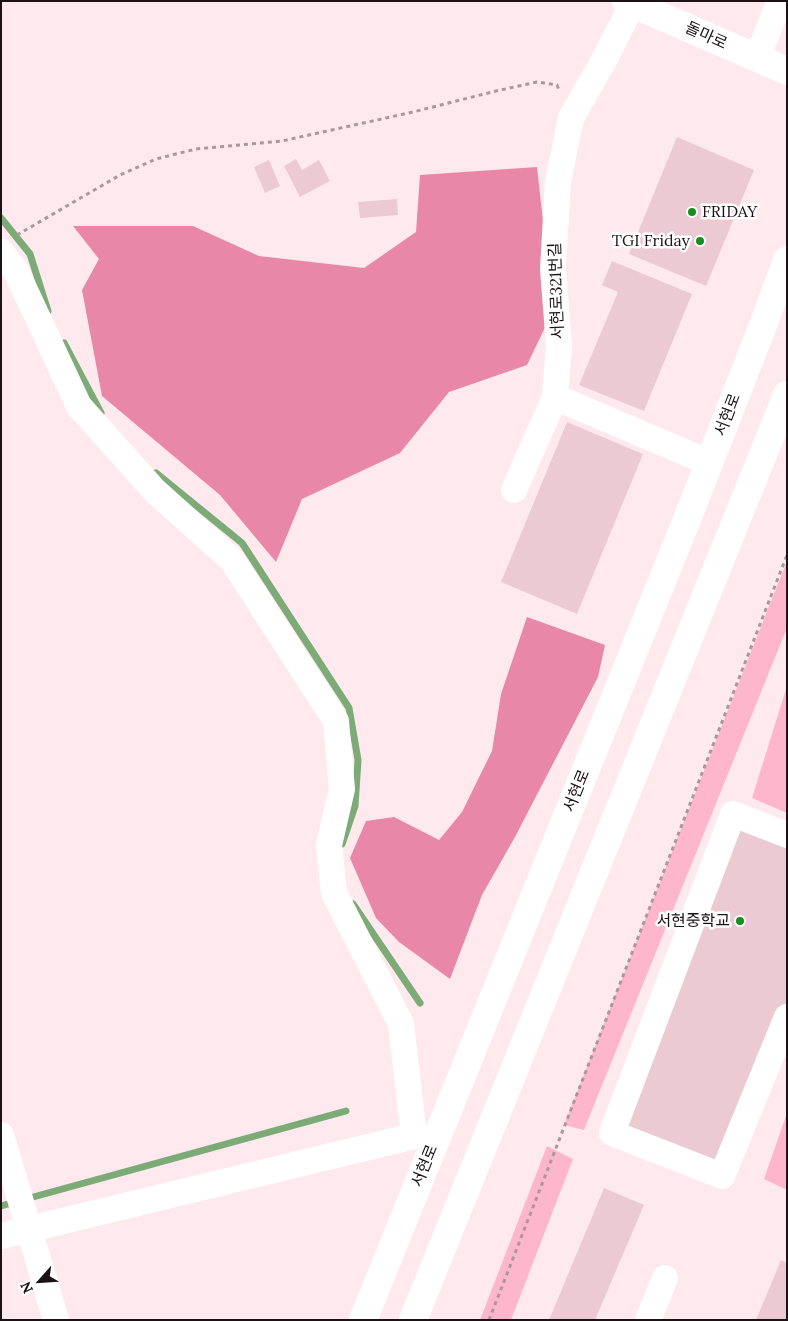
<!DOCTYPE html>
<html>
<head>
<meta charset="utf-8">
<style>
  body { margin:0 }
  #map { position:relative; width:788px; height:1321px; overflow:hidden; background:#fee9ef; font-family:Lora,serif }
  canvas { display:block }
  .frame { position:absolute; inset:0; border:2px solid #1c1114; pointer-events:none }
  .north { position:absolute; left:15px; top:1256px; width:50px; height:50px; -webkit-text-stroke:4px #fff; paint-order:stroke; rotate:244deg; font-size:14px; font-weight:700; line-height:20px; text-align:center; color:#1c1114 }
  .north::after { content:''; display:block; margin:auto; width:18px; height:22px; background:#1c1114; clip-path:polygon(50% 0,100% 100%,50% 72%,0 100%) }
</style>
</head>
<body>
<div id="map">
<canvas width="788" height="1321"></canvas>
<div class="frame"></div>
<div class="north">N</div>
</div>
<script>
const context = document.querySelector('canvas').getContext('2d');
context.lineJoin = 'round';
function paint(path, color) {
  context.fillStyle = color;
  context.fill(path, 'evenodd');
}
function stroke(path, color, width, dash) {
  context.strokeStyle = color;
  context.lineWidth = width;
  context.lineCap = dash ? 'butt' : 'round';
  context.setLineDash(dash || []);
  context.stroke(path);
}
function write(font, color, halo, rows, align = 'center') {
  context.font = font + ' Lora,"Noto Sans KR",serif';
  context.lineWidth = 5;
  context.setLineDash([]);
  context.textBaseline = 'middle';
  context.strokeStyle = halo;
  context.fillStyle = color;
  for (const [text, x, y, turn = 0] of rows) {
    context.save();
    context.translate(x, y);
    context.rotate((+turn || 0) * Math.PI / 180);
    context.textAlign = isNaN(turn) ? turn : align;
    if (halo) context.strokeText(text, 0, 0);
    context.fillText(text, 0, 0);
    context.restore();
  }
}
const green = new Path2D(`
  M787,561V628L584,1130L564,1125Z
  M787,686V813L752,798Z
  M787,1113V1190L764,1179Z
  M547,1146L573,1159L511,1320H480Z`);
const forest = new Path2D(`
  M537,167L553,311L527,365L449,392L400,453L302,499L276,562L220,495L102,396L82,290L99,259L73,226H193L259,256L364,268L416,232L420,175Z
  M527,617L605,645L598,677L515,837L482,895L450,979L399,942L376,918L350,858L366,821L394,817L439,840L462,812L492,751L501,694Z`);
const stream = new Path2D(`
  M1,218L30,254L48,311
  M64,343L101,413
  M156,473L242,543L349,708L358,760L355,806L342,844
  M353,904L420,1003
  M26,1199L346,1111
  M1,1206L15,1202`);
const building = new Path2D(`
  M677,137L754,170L706,286L629,254Z
  M296,159L302,170L319,160L330,181L300,197L284,166Z
  M269,160L280,186L265,193L254,167Z
  M397,199L398,215L360,218L358,202Z
  M612,261L692,294L644,411L579,385L618,292L602,285Z
  M567,422L643,454L577,614L501,582Z
  M733,814L787,835V1006L722,1176L612,1133Z
  M604,1188L644,1205L595,1320H549Z
  M781,1260L787,1263V1320H756Z`);
const path = new Path2D(`
  M17,235L120,175L156,159L196,149L282,141L413,112L496,91L537,82L557,85L559,90
  M489,1320L787,555`);
const minor = new Path2D(`
  M634,1L603,62L571,118L558,182L553,269L559,346L555,397L710,463
  M757,58L780,1
  M1,252L16,271L79,406L154,490L232,560L336,721L342,789L329,845L334,893L401,1024L414,1136L1,1236
  M514,490L555,397
  M787,835L733,814L612,1133L722,1176L787,1017
  M1,1135L56,1320
  M648,1320L665,1278`);
const major = new Path2D(`
  M626,1L787,71
  M363,1320L686,522L762,328L787,260
  M413,1320L787,395`);
const markers = [
  [692,212,5,"#14901e"],
  [700,241,5,"#14901e"],
  [740,921,5,"#14901e"]
];
const streetNames = [
  ["돌마로",706,36,24],
  ["서현로321번길",557,291,-92],
  ["서현로",728,415,-69],
  ["서현로",577,791,-68],
  ["서현로",425,1166,-68]
];
const poiNames = [
  ["FRIDAY",702,212,"left"],
  ["TGI Friday",690,241],
  ["서현중학교",730,921]
];
paint(green, '#feb6cd');
paint(forest, '#e887a8');
stroke(stream, '#7cab77', 7);
paint(building, '#eccad4');
stroke(path, '#aa989d', 3, [4, 4]);
stroke(minor, '#fff', 26);
stroke(major, '#fff', 28);
for (const [x, y, r, color] of markers) {
  const dot = new Path2D();
  dot.arc(x, y, r, 0, 2 * Math.PI);
  context.fillStyle = color;
  context.fill(dot);
  stroke(dot, '#fff', 2);
}
write('16px', '#1c1114', '#fff', streetNames);
write('16px', '#1c1114', '#fff', poiNames, 'right');
</script>
</body>
</html>
